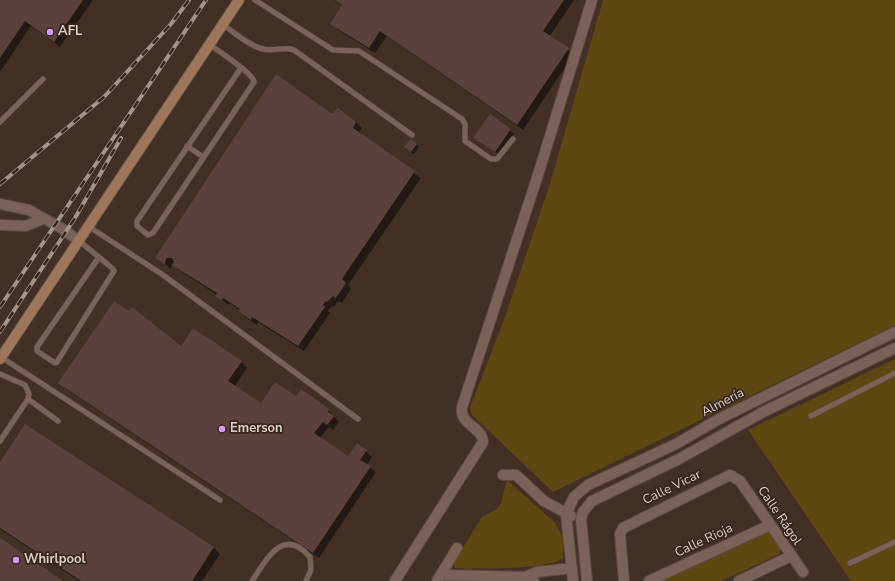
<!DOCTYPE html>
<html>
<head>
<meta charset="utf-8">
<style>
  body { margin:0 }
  canvas { display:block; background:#442f25 }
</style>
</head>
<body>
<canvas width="895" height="581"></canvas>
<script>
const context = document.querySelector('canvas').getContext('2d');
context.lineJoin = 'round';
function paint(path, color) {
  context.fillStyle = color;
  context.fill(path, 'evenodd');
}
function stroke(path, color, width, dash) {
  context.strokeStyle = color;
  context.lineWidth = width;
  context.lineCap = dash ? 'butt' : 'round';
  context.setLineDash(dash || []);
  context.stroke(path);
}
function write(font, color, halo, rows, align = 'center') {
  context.font = font + ' "Nunito Sans",sans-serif';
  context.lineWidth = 3.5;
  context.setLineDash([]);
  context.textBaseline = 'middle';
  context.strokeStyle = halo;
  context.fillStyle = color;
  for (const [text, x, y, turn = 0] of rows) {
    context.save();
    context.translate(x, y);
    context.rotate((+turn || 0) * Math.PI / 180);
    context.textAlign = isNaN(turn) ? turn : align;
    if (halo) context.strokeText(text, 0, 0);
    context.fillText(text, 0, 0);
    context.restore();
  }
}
const green = new Path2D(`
  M603,0H895V325L553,492L472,415L470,408L505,317L550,184Z
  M895,359V581H851L748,430Z
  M507,480L555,523L563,538V558C550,570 475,569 455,568L454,562L482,517L497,509L501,503Z
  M766,532H769L781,546L779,554L721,581H660Z`);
const shadow = new Path2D(`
  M0,0H93L60,47L31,26L0,72Z
  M334,0H574L549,37L574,54L523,130L387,36L375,53L337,29L332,23L343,6Z
  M333,116L356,122L362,128L359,133L421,178L348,285L351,289L342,303L339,301L333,307L332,306L328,311L330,313L304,351L258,322L257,325L245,317L240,310L229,303L228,305L217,295L179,270L172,263L171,269L157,257Z
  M510,130L514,134L500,155L474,138Z
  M417,144L419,147L414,154L408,150Z
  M181,347L241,362L247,368L234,387L261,405L297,398L328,410L339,422L333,430L329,427L320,438L348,458L366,451L372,457L367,465L376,472L319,558L65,388L60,383Z
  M25,425L214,548L220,554L202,581H79L0,529V464Z`);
const building = new Path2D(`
  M0,0H83L54,42L25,21L0,58Z
  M335,0H564L543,31L569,48L517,125L380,31L369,48L330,24L342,5Z
  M276,74L332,114L338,108L356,122L353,128L415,171L342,279L346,283L336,298L333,296L327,302L326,301L323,305L325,307L298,346L252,317L251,320L238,311L240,309L223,298L221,300L215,296L217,293L172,265L174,262L172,258H166L165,264L155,258Z
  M490,114L511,129L495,152L473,138Z
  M411,139L417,144L411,152L404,147Z
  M114,301L129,311L132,307L181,346L193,328L242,361L228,381L261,403L275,382L296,396L301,389L329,409L328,412L334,416L327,425L323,422L314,433L348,456L357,443L367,450L360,460L371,466L313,553L58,383Z
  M25,424L214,547L192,581H81L0,528V462Z
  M0,538L63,581H0Z`);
const lane = new Path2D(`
  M255,0L333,50L359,51L462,119L465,124V141L491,159H497L513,139
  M222,24C234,32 249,46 263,49C273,52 283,46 294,50L412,135
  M209,44C217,50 254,74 254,82L153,233L148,235L137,226V221L241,68
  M0,122L43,79
  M187,146L203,157
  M88,226L163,275L358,419
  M78,240L112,268L114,271L57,362L55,363L37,351V347L99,257
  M1,357L220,500
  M0,374L25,385L29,394L28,399L0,441
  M28,399L58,421
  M811,416L895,373
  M850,563L895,542
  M252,581C267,559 283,526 310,557L311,570L306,581`);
const street = new Path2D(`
  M0,204L29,210L61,228L78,240
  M0,225L26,226L43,219
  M503,475H516L544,501L571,516
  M441,575L525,577L534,581
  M525,577L537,572L572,568
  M395,581L483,442C482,426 459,425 462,407L537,178L592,0
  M437,581L457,548
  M573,581L566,514L574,497L588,485L676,444L719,419L895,332
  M587,581L581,519L583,512L592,501L679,459L763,412L895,348
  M624,581L620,534L623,528L730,475L740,481L803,572
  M649,581L770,525
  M739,581L791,556`);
const secondary = new Path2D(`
  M0,359L239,0`);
const rail = new Path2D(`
  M0,184L104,97L171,24L189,0
  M0,307L206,0
  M0,332L75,218L121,138`);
const markers = [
  [50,32,4,"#d29dfd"],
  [222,429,4,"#d29dfd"],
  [16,560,4,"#d29dfd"]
];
const poiNames = [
  ["AFL",58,32],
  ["Emerson",230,429],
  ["Whirlpool",24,560]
];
const streetNames = [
  ["Almería",723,403,-28],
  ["Calle Vicar",672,488,-26],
  ["Calle Rágol",779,516,56],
  ["Calle Rioja",704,541,-25]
];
paint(green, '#5e4812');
paint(shadow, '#0007');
paint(building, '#5a413e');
stroke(lane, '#5c4b42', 6);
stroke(street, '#5c4b42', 12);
stroke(secondary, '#5c4b42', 12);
stroke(lane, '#7a6258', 5);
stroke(street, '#7a6258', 10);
stroke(secondary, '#9d775a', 10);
stroke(rail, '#a3938b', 4);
stroke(rail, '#39251c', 2.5, [8]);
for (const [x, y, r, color] of markers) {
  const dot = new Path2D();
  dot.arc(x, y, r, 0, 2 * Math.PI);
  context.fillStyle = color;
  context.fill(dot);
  stroke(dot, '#39251c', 1.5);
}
write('bold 13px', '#ddcfc9', '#39251c', poiNames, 'left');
write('13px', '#ddcfc9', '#39251c', streetNames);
</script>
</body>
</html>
